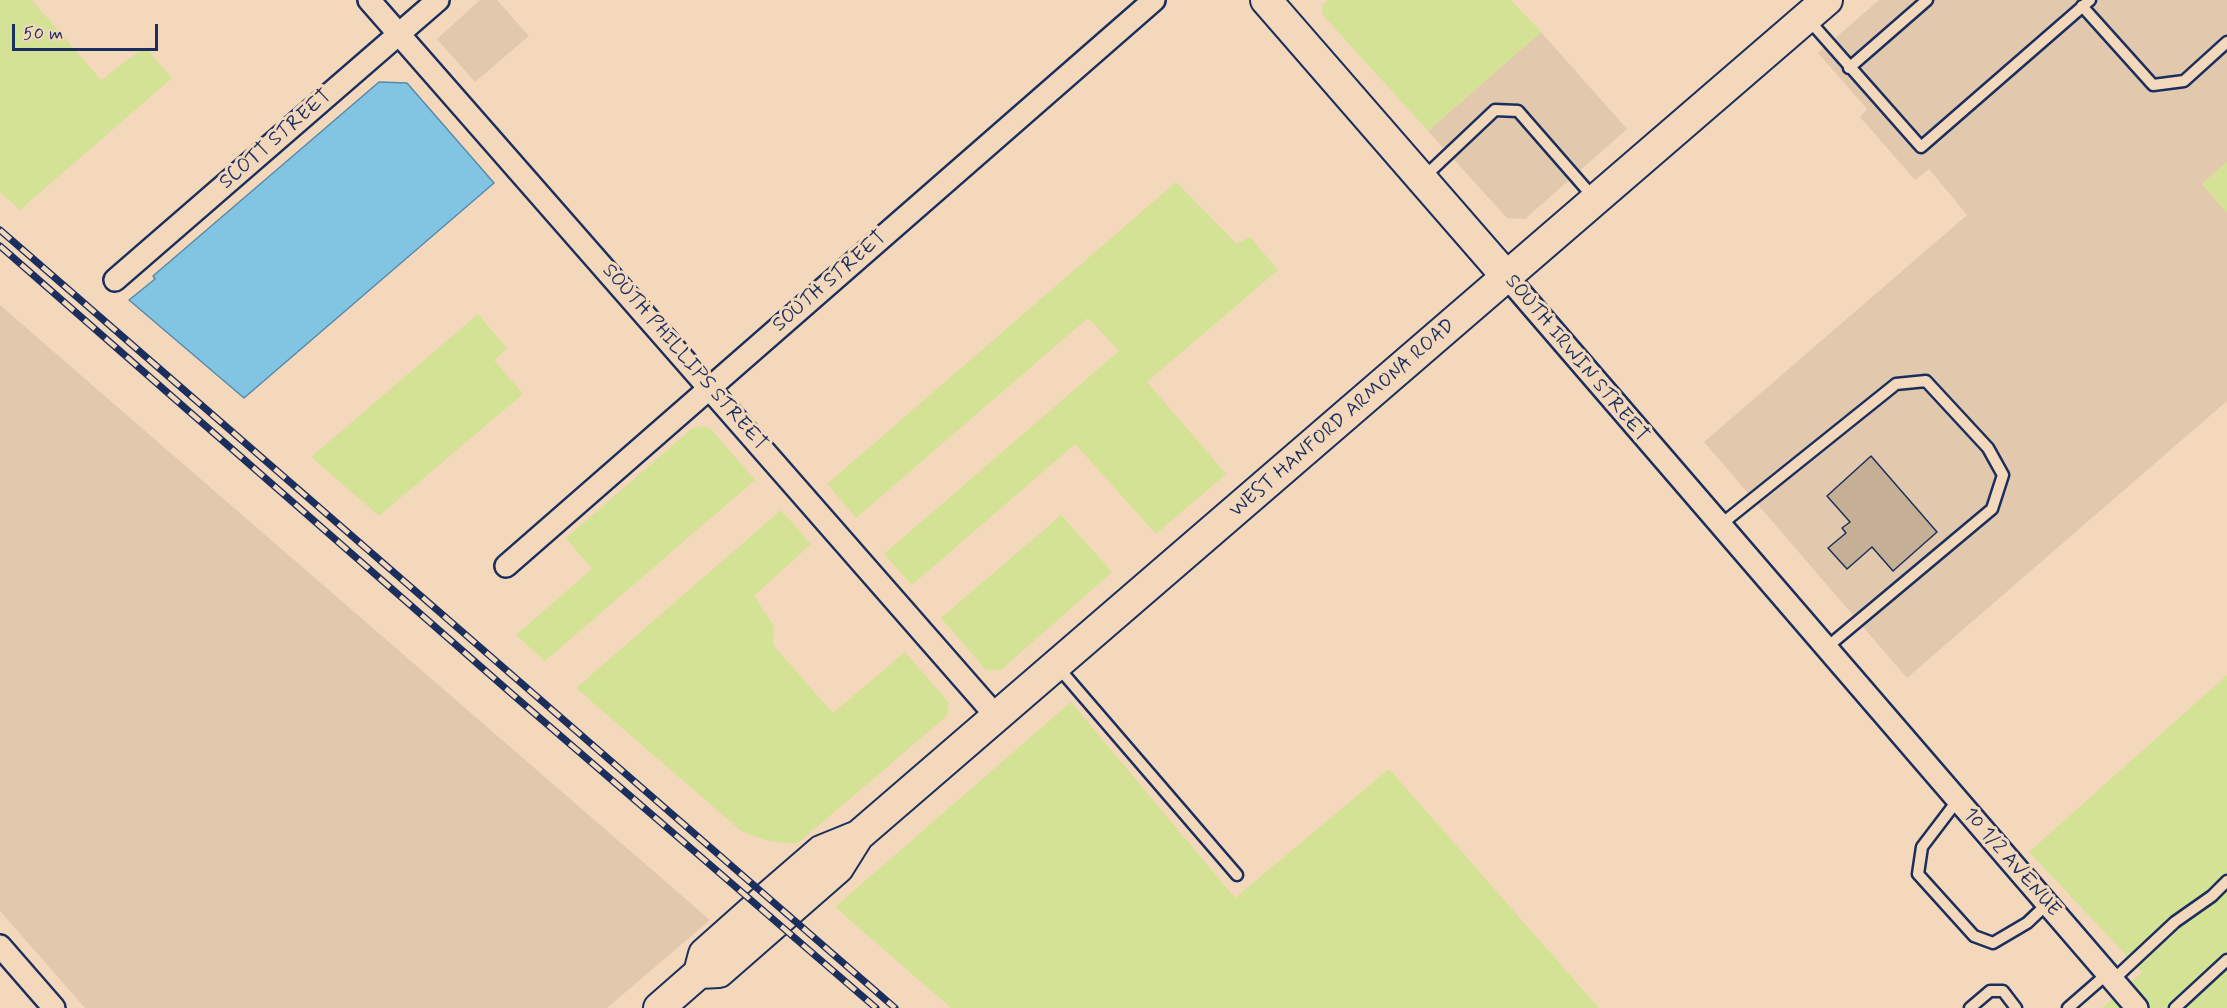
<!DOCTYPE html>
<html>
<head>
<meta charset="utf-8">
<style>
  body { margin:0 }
  #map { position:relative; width:2227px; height:1008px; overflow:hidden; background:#f4d8bb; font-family:Mynerve,sans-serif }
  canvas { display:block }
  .scale { position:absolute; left:12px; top:24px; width:146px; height:27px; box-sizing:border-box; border:3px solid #1b2f5e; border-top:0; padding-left:8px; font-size:18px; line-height:21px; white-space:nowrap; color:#1b2f5e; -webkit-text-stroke:4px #f4d8bb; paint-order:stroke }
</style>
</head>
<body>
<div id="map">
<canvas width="2227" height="1008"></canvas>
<div class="scale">50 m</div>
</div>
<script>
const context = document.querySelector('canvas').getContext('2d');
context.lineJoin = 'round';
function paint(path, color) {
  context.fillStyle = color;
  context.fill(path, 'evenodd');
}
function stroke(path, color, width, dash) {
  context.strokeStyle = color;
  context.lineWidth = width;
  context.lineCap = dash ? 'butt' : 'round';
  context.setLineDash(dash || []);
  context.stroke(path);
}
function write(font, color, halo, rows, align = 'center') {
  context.font = font + ' Mynerve,sans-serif';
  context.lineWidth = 6;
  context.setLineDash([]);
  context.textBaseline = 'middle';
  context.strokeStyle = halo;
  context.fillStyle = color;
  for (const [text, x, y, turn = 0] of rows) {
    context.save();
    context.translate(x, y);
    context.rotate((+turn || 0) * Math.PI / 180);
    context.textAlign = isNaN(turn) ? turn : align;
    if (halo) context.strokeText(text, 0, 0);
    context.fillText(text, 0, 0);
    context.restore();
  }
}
const built = new Path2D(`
  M480,0H497L529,36L475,82L437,39Z
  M1879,0H2227V162L2202,184L2227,213V401L1907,678L1704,442L1967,215L1929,169L1915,180L1860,117L1867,109L1818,53Z
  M1541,32L1627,129L1525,219L1507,218L1428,131Z
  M0,305L129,417L710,920L607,1008H85L0,911Z`);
const green = new Path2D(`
  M0,0H32L101,80L145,47L172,78L20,210L0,192Z
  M1328,0H1511L1541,32L1428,131L1322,14L1323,4Z
  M2227,162V213L2202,184Z
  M1176,182L1237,244L1250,237L1278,270L1147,382L1226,474L1156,534L1075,444L912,585L884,554L1119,351L1088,318L856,518L827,484Z
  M478,314L507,349L494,360L523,394L379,516L311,457Z
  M704,426L710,428L755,480L545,661L516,635L592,569L566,538L688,432L693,428Z
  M781,510L811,544L754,596L774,626L773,645L833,713L905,652L949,703L947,716L798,843C775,844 761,840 740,830L576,688Z
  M1061,515L1112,572L1001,670H986L941,618Z
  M2227,675V1008H2102L2142,972L2029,852Z
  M1071,702L1235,898L1389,769L1599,1008H951L835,907Z`);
const water = new Path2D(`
  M379,82L407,83L494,183L244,398L129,300L155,279L153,276Z`);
const building = new Path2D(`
  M1871,456L1937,532L1893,571L1872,547L1847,569L1828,548L1846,533L1842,528L1850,522L1827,496Z`);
const lane = new Path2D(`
  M2082,6L2153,85L2184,81L2227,42
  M1807,18L1921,147L2090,0
  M1849,68L1927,0
  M1422,179L1495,110L1518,111L1594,198
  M1719,526L1896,384L1926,381L1988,448L2003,475L1992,509L1826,648
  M1057,666L1237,875
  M1957,801L1922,847L1918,874L1974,936L1993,943L2027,923L2047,904
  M2113,980L2175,922L2212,896L2227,881
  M1970,1008L1990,991H2003L2016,1008
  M2068,1008L2107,974
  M2175,1008L2227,960`);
const street = new Path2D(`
  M369,0L997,717
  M1507,277L2137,1008
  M115,280L438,0
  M506,566L1154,0
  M0,946L54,1008`);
const secondary = new Path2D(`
  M1266,0L1507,277
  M699,973L719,972L838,868L858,836L1827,0
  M659,1008L699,973L704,954L768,897L821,851L858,836`);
const rail = new Path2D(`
  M0,230L895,1008
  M0,246L512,694L876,1008`);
const streetNames = [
  ["SCOTT STREET",276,140,-41],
  ["SOUTH STREET",830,282,-41],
  ["SOUTH PHILLIPS STREET",684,358,49],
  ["SOUTH IRWIN STREET",1576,359,50],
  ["WEST HANFORD ARMONA ROAD",1343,419,-41],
  ["10 1/2 AVENUE",2011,863,49]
];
paint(built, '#e2c9ae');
paint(green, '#d4e295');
paint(water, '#81c5e2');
stroke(water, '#5889ad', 1.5);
paint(building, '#c6b095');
stroke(building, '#1b2f5e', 1.5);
stroke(lane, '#1b2f5e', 15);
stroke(street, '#1b2f5e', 26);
stroke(secondary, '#1b2f5e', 34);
stroke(lane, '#f4d8bb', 10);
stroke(street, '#f4d8bb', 21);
stroke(secondary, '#f4d8bb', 30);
stroke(rail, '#1b2f5e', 7);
stroke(rail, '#f4d8bb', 4.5, [14]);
write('20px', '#1b2f5e', '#f4d8bb', streetNames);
</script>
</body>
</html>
